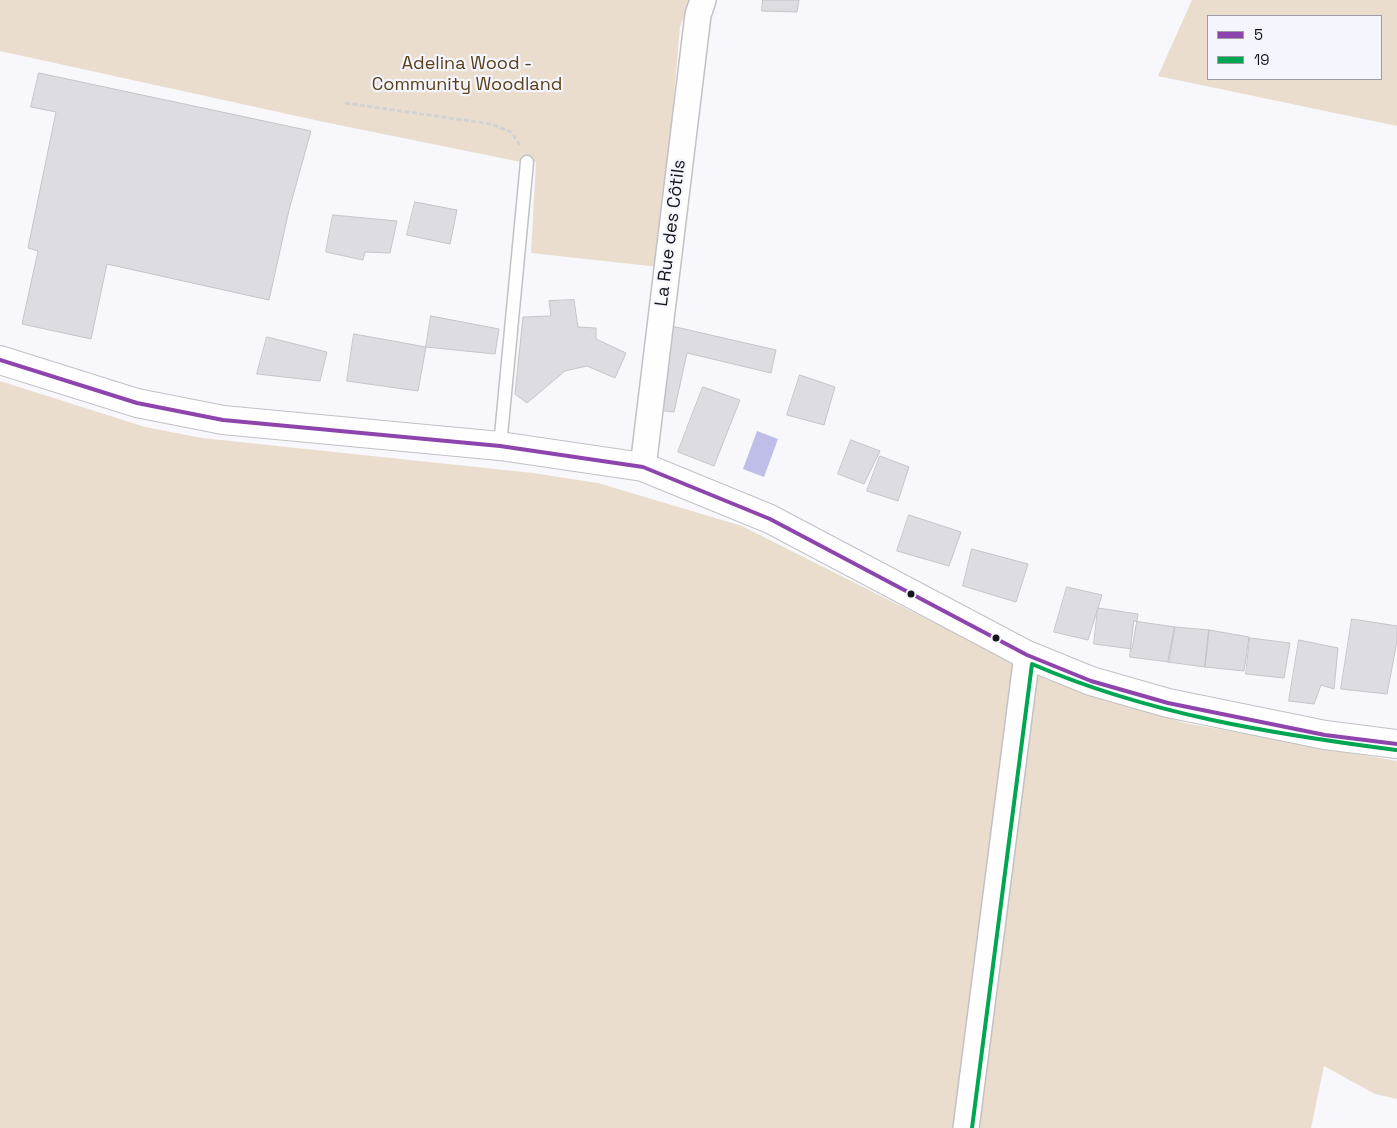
<!DOCTYPE html>
<html>
<head>
<meta charset="utf-8">
<style>
  body { margin:0 }
  #map { position:relative; width:1397px; height:1128px; overflow:hidden; background:#f7f7fc; font-family:"Space Grotesk",sans-serif }
  canvas { display:block }
  .legend { position:absolute; left:1207px; top:15px; width:175px; height:65px; box-sizing:border-box; background:#f5f5fe; border:1px solid #9c9ca4; margin:0; padding:6px 9px; list-style:none; font-size:15px; color:#16161d }
  .legend li { display:flex; align-items:center; gap:10px; height:25px }
  .legend b { width:25px; border:1px solid #9c9ca4 }
</style>
</head>
<body>
<div id="map">
<canvas width="1397" height="1128"></canvas>
<ul class="legend">
<li><b style="height:6px;background:#8e44ad"></b>5</li>
<li><b style="height:6px;background:#00a651"></b>19</li>
</ul>
</div>
<script>
const context = document.querySelector('canvas').getContext('2d');
context.lineJoin = 'round';
function paint(path, color) {
  context.fillStyle = color;
  context.fill(path, 'evenodd');
}
function stroke(path, color, width, dash) {
  context.strokeStyle = color;
  context.lineWidth = width;
  context.lineCap = dash ? 'butt' : 'round';
  context.setLineDash(dash || []);
  context.stroke(path);
}
function write(font, color, halo, rows, align = 'center') {
  context.font = font + ' "Space Grotesk",sans-serif';
  context.lineWidth = 4.5;
  context.setLineDash([]);
  context.textBaseline = 'middle';
  context.strokeStyle = halo;
  context.fillStyle = color;
  for (const [text, x, y, turn = 0] of rows) {
    context.save();
    context.translate(x, y);
    context.rotate((+turn || 0) * Math.PI / 180);
    context.textAlign = isNaN(turn) ? turn : align;
    if (halo) context.strokeText(text, 0, 0);
    context.fillText(text, 0, 0);
    context.restore();
  }
}
const green = new Path2D(`
  M0,0H690L680,27L659,267L531,253L536,162H521L324,122L0,51Z
  M1192,0H1397V126L1158,76ZM1208,16H1381V79H1208Z
  M0,381L145,427L202,438L533,473L598,483L742,526L1046,679L1185,723L1397,761V1099L1375,1094L1324,1066L1311,1128H0Z`);
const water = new Path2D(`
  M757,431L778,439L764,477L743,469Z`);
const building = new Path2D(`
  M763,0H799L797,12L762,11Z
  M39,73L311,131L289,210L269,300L107,264L91,339L22,324L38,251L28,248L56,112L31,107Z
  M415,202L457,210L450,244L407,235Z
  M333,215L397,221L390,253L365,252L363,260L326,252Z
  M574,300L578,327L596,328V339L626,353L615,378L587,366L565,371L527,403L515,394L523,317L551,316L549,301Z
  M431,316L499,329L495,354L426,347Z
  M667,325L776,350L771,373L687,353L674,412L656,410Z
  M354,334L426,347L418,391L347,381Z
  M267,337L327,352L320,381L257,374Z
  M800,375L835,387L824,425L787,415Z
  M703,387L740,400L714,466L678,452Z
  M851,440L880,451L864,484L838,474Z
  M880,456L909,467L898,501L867,491Z
  M909,515L961,532L949,566L897,551Z
  M972,549L1028,564L1016,602L963,586Z
  M1067,587L1102,595L1088,640L1054,632Z
  M1098,608L1138,614L1132,649L1094,644Z
  M1352,619L1397,626V641L1387,694L1341,689Z
  M1134,621L1175,627L1169,662L1130,657Z
  M1175,627L1209,630L1205,667L1168,662Z
  M1209,630L1249,637L1244,671L1205,667Z
  M1250,638L1290,643L1284,678L1246,674Z
  M1299,640L1338,648L1334,689L1321,685L1314,704L1289,701Z`);
const path = new Path2D(`
  M345,103L491,124L511,132L520,145`);
const lane = new Path2D(`
  M500,446L527,162`);
const street = new Path2D(`
  M643,467L698,15L703,0
  M966,1128L1027,655`);
const primary = new Path2D(`
  M0,360L137,403L223,420L500,446L643,467L770,519L1027,655L1091,681L1168,703L1325,735L1397,744`);
const bus1 = new Path2D(`
  M0,360L137,403L223,420L500,446L643,467L770,519L1027,655L1091,681L1168,703L1325,735L1397,744`);
const bus2 = new Path2D(`
  M972,1128L1032,664C1147,714 1273,734 1396,750`);
const markers = [
  [911,594,4.5,"#16161d"],
  [996,638,4.5,"#16161d"]
];
const parkNames = [
  ["Adelina Wood -",467,64],
  ["Community Woodland",467,85]
];
const streetNames = [
  ["La Rue des Côtils",671,233,-83]
];
paint(green, '#eaddcd');
paint(water, '#bfbee8');
paint(building, '#dcdce2');
stroke(building, '#c4c4ca', 1);
stroke(lane, '#c1c1c6', 15);
stroke(street, '#c1c1c6', 28);
stroke(primary, '#c1c1c6', 30);
stroke(path, '#d2d2d3', 3, [5, 2.5]);
stroke(lane, '#fefeff', 12);
stroke(street, '#fefeff', 25);
stroke(primary, '#fefeff', 28);
stroke(bus1, '#8e44ad', 4);
stroke(bus2, '#00a651', 4);
for (const [x, y, r, color] of markers) {
  const dot = new Path2D();
  dot.arc(x, y, r, 0, 2 * Math.PI);
  context.fillStyle = color;
  context.fill(dot);
  stroke(dot, '#f5f5fe', 2);
}
write('18px', '#5a4117', '#f5f5fe', parkNames);
write('18px', '#16161d', '#f5f5fe', streetNames);
</script>
</body>
</html>
